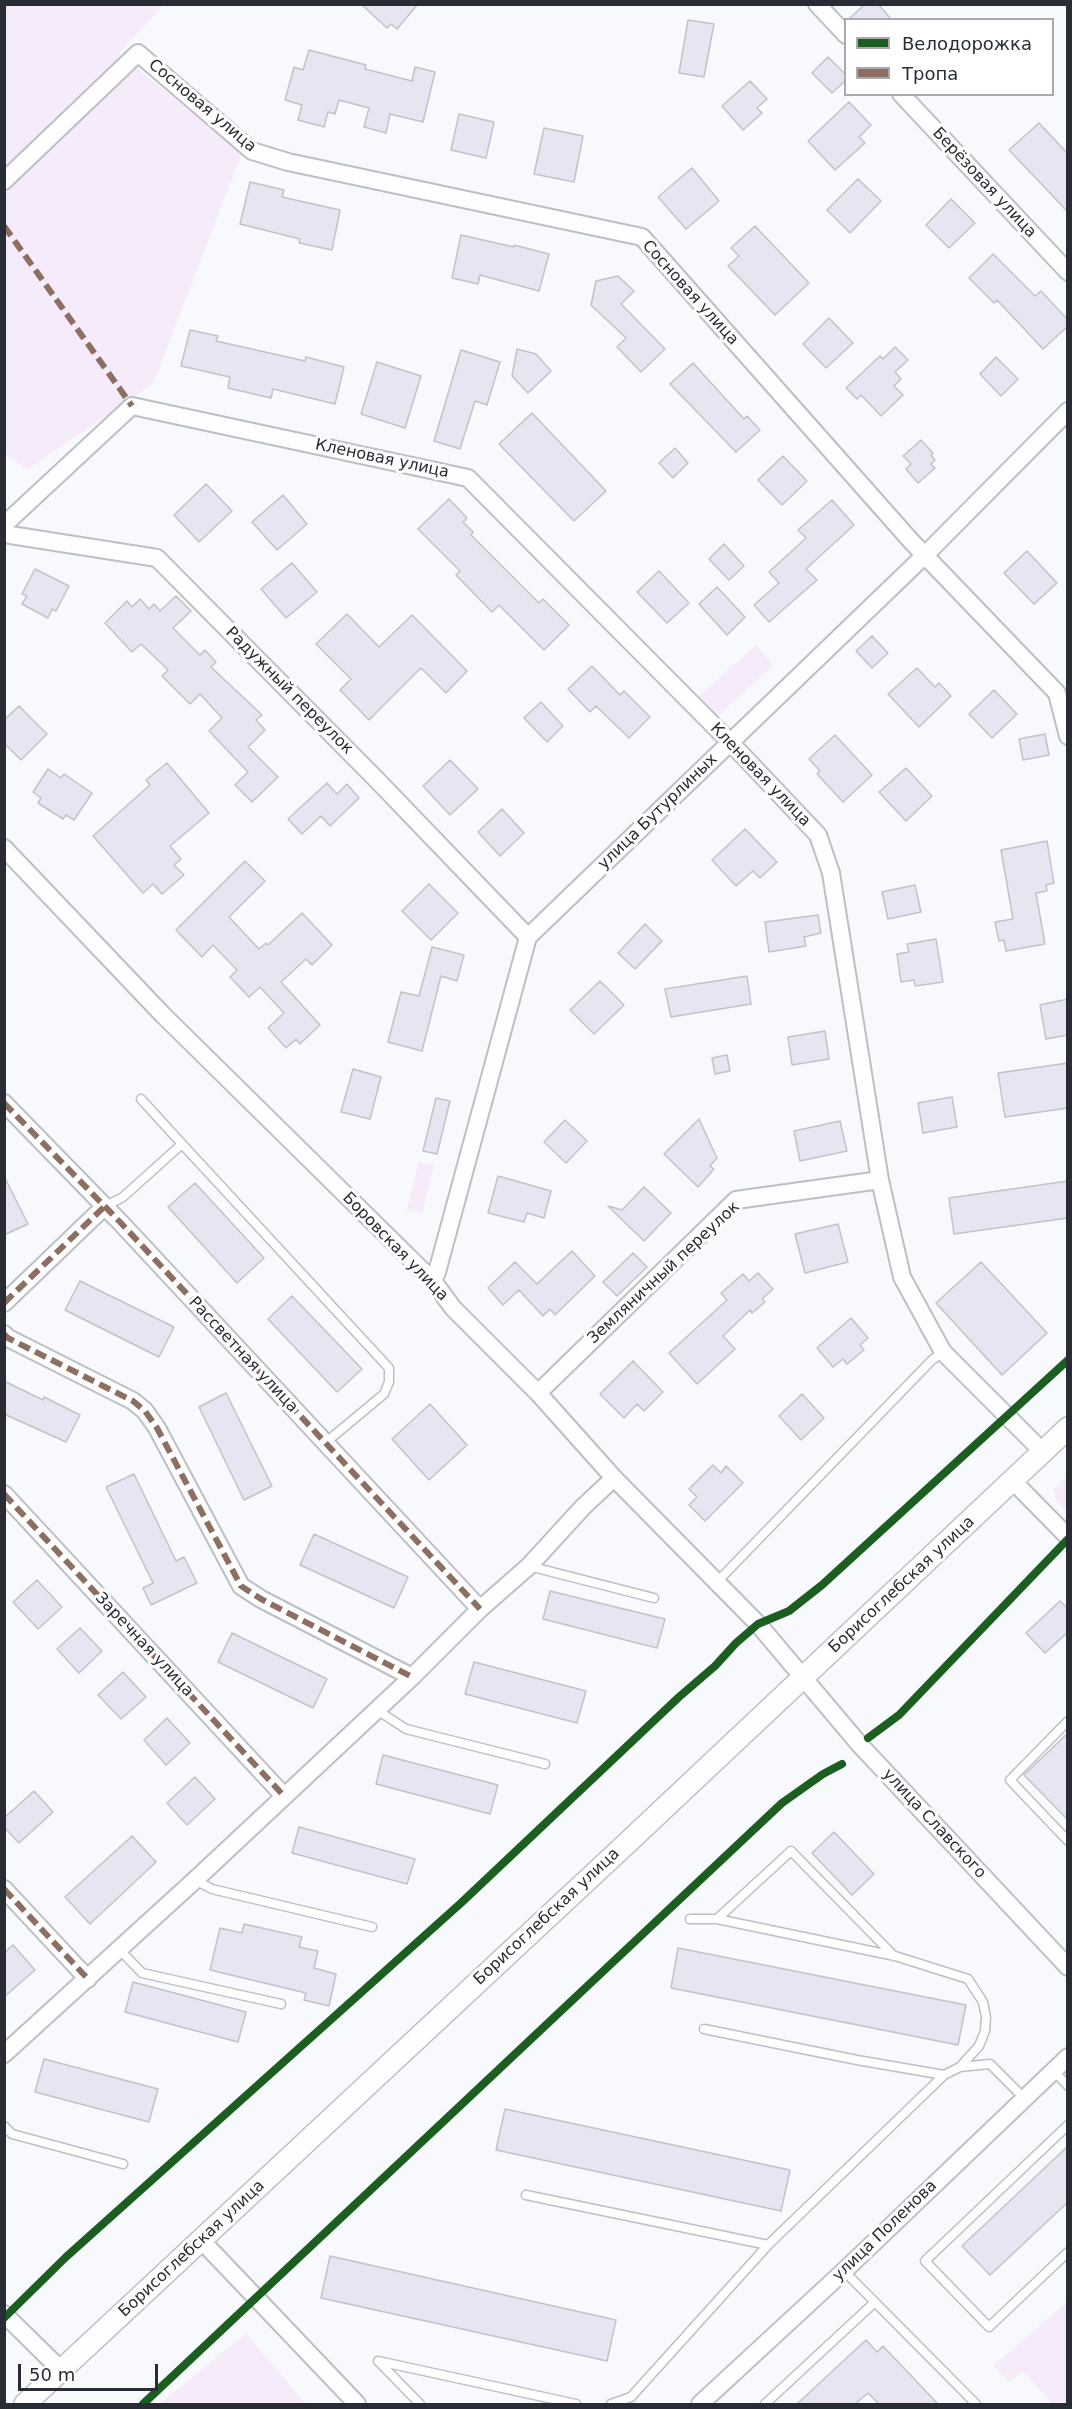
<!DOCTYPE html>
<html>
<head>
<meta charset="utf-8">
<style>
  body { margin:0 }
  #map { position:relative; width:1072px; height:2409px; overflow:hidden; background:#f7f9fc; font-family:"DejaVu Sans",sans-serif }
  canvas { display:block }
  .frame { position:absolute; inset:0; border:6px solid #282d35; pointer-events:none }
  .legend { position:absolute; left:844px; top:18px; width:210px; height:78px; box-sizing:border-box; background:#fff; border:2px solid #a9abae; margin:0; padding:8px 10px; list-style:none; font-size:18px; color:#282d35 }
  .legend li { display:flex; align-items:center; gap:12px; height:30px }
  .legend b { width:30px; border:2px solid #a9abae }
  .scale { position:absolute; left:18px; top:2364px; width:140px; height:27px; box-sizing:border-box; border:3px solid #282d35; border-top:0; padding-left:8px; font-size:18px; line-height:21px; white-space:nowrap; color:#282d35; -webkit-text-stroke:4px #fff; paint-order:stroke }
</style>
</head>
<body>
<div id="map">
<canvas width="1072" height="2409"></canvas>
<div class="frame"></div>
<ul class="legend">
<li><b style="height:8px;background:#1b5e20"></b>Велодорожка</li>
<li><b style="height:8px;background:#8d6e63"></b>Тропа</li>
</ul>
<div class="scale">50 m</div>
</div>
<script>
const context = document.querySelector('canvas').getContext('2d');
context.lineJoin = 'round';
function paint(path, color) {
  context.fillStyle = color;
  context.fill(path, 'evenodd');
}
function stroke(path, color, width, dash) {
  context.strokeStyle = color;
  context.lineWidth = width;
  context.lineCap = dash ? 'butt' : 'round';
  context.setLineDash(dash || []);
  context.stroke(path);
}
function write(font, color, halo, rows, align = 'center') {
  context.font = font + ' "DejaVu Sans",sans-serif';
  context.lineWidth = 6;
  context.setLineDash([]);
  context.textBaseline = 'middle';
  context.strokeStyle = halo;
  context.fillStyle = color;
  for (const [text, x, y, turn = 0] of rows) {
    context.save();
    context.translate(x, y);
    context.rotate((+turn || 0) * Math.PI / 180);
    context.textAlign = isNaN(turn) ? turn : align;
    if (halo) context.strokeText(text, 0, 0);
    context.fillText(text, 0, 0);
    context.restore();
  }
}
const green = new Path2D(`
  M4,5H164L118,53L242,153L153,384L27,470L4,453Z
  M756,645L774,665L716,718L698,697Z
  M419,1161L434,1165L422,1214L407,1210Z
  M1067,1476V1512L1057,1501L1053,1490Z
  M1067,2302V2404H1053L1022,2371L1009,2383L993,2366Z
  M246,2333L306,2404H160Z`);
const building = new Path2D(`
  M361,4H418L397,29L391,24L387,28Z
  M865,4H878L892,20H848Z
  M688,20L714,24L704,77L679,73Z
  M309,50L366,65L365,69L412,81L415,67L435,72L423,122L390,114L386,133L364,127L369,108L339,100L335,114L328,112L324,127L298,120L302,105L285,100L294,67L303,70Z
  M828,57L846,75V80L832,93L812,73Z
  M750,81L767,99L757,108L762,113L743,130L722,106Z
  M849,102L871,125L859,137L865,143L835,170L808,141Z
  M459,114L494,122L486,158L451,150Z
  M1039,123L1068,154V212L1009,150Z
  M544,128L583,136L574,182L534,174Z
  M692,168L719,201L686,229L658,197Z
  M858,179L881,201L850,233L827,210Z
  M250,182L284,190L282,197L340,210L332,250L299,243L300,239L240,224Z
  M951,199L975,223L949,248L926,225Z
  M755,226L809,283L775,315L728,266L739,256L731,248Z
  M461,235L514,247V245L549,254L539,291L480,275L478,284L452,278Z
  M993,254L1035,296L1041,291L1068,320V326L1043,349L997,300L994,303L969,278Z
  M618,276L634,291L621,304L665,349L641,372L617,347L626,338L591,305L596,281Z
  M829,318L853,343L826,368L803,344Z
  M190,330L218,336L216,341L305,361L306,357L344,367L335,404L273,389L271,398L228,388L230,377L181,366Z
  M895,347L908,360L895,372L901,379L894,386L903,395L881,416L861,395L857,399L846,388L880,356L883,359Z
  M517,349L536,354L551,371L528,393L512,376Z
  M461,350L500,362L487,405L475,401L460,449L434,441Z
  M996,357L1018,379L1001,396L980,374Z
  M377,362L421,376L405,428L361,414Z
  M693,363L744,419L747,416L760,430L736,452L670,384Z
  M532,413L606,491L574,521L499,444Z
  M921,440L933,453L931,455L935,460L931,464L935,468L918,483L906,469L911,464L903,456Z
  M675,448L688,463L673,478L659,463Z
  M783,456L807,481L782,505L758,480Z
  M206,484L232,511L199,542L174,515Z
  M283,495L307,524L277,550L252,522Z
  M449,499L467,518L463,522L473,532L471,535L539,603L543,599L569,625L544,650L499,605L492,612L456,575L460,571L418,529Z
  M832,500L854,525L806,569L817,580L769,622L754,605L779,583L769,572L806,538L798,530Z
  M724,544L744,566L729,580L709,559Z
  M1027,551L1057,583L1034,604L1004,573Z
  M292,563L317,592L286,618L261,589Z
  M35,569L69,586L56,611L52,609L48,618L22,604L27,596L22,594Z
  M659,571L689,603L667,623L637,592Z
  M717,587L745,617L727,635L699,604Z
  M176,596L191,611L173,628L200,655L205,650L216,662L211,667L262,715L256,720L265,730L248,747L278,777L252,802L235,785L248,772L209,731L222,718L200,694L190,704L162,676L168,670L141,644L132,652L105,623L127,601L132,607L140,599L149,609L154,604L160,611Z
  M347,614L379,647L412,615L467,671L446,693L421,668L369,720L340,690L351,679L316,644Z
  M872,636L888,653L872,668L856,651Z
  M592,666L620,695L624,691L650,717L629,738L596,706L590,712L568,689Z
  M917,668L935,687L939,683L951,696L919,727L888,694Z
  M994,690L1017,714L992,738L969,714Z
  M541,702L563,726L547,742L524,718Z
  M19,706L47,734L21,760L4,743V720Z
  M1045,734L1049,755L1023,760L1019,739Z
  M835,735L872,775L843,802L817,774L820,771L809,759Z
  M450,760L478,789L450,815L423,786Z
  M167,763L209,813L170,846L181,859L174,865L184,875L162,894L153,884L143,893L93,836L150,785L146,780Z
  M906,768L932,796L906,821L879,792Z
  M48,769L61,778L64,774L92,793L74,820L66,815L63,819L38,803L41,798L33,792Z
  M327,783L337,794L347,784L359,798L330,826L321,816L302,834L288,819Z
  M502,809L524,833L500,856L478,832Z
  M745,829L777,862L760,878L753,871L736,886L712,860Z
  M1047,841L1054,883L1046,885L1047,891L1036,893L1045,944L1006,951L1004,940L999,941L995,922L1013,919L1001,850Z
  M245,861L265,881L229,917L259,949L266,943L268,945L302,913L332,945L312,965L306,959L281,982L320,1025L300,1044L296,1039L286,1048L268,1028L284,1013L260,987L249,997L230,977L237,970L213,945L202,957L176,930Z
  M429,884L458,913L431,940L402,911Z
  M915,885L921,912L888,919L882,892Z
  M818,915L821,933L804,937L806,946L769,952L765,922Z
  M645,924L662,941L635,969L618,953Z
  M936,939L943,982L915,986L914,980L901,982L897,954L909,952L907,944Z
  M432,947L464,955L457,981L441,976L422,1051L388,1042L401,992L419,996Z
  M747,976L751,1004L671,1017L665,989Z
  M600,981L624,1005L594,1034L570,1010Z
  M1068,999V1035L1046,1039L1040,1005Z
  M825,1031L829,1059L792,1065L788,1037Z
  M727,1055L730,1071L715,1074L712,1058Z
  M1068,1063V1108L1005,1117L998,1073Z
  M353,1069L381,1077L370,1119L341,1112Z
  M952,1097L957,1127L923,1133L918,1103Z
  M436,1098L450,1101L437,1154L423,1151Z
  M699,1119L717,1158L710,1166L714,1169L698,1187L664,1154Z
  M565,1120L587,1141L566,1163L544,1142Z
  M840,1121L847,1151L800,1161L794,1131Z
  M4,1176L28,1224L4,1235Z
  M498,1176L551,1191L544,1218L527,1213L524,1222L488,1213Z
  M1068,1181V1218L954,1234L949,1198Z
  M195,1183L264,1258L237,1283L168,1207Z
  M644,1187L671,1213L644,1241L608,1206L622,1210Z
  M838,1224L848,1262L805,1273L795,1234Z
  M572,1251L595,1276L555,1315L550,1309L543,1316L519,1290L503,1305L488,1288L515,1262L537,1284Z
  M633,1253L647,1267L617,1296L603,1282Z
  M981,1262L1047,1333L1002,1375L936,1303Z
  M758,1273L773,1289L762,1299L765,1302L752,1313L750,1310L723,1336L735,1349L697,1384L669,1353L727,1300L721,1293L743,1274L749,1281Z
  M80,1281L174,1327L159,1357L65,1310Z
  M292,1296L362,1369L337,1392L268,1319Z
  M851,1318L868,1338L860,1345L864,1350L847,1364L843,1359L833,1367L817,1348Z
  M633,1361L663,1392L644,1411L637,1404L624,1418L600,1394Z
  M4,1381L43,1400L44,1397L80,1415L66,1442L4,1414Z
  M226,1393L272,1486L244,1500L199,1407Z
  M802,1394L824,1418L801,1440L779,1416Z
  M430,1404L467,1445L429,1480L392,1439Z
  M713,1465L721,1473L726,1466L743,1483L705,1521L689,1505L697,1497L689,1489Z
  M134,1474L176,1561L184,1557L197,1583L151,1605L143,1588L153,1583L106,1487Z
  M314,1534L408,1577L394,1608L300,1565Z
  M37,1580L62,1607L38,1629L13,1602Z
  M550,1591L665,1619L657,1648L543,1619Z
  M1060,1601L1068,1609V1632L1045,1653L1026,1633Z
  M80,1628L102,1651L79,1673L57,1649Z
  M232,1633L327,1679L313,1708L218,1662Z
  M474,1662L586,1691L577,1723L465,1694Z
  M123,1672L146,1697L121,1719L98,1695Z
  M167,1718L190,1743L166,1765L144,1740Z
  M1068,1733V1820L1024,1775Z
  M383,1755L498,1785L490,1814L376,1784Z
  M195,1777L215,1799L187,1825L167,1803Z
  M34,1791L53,1812L19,1843L4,1827V1818Z
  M299,1827L415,1859L407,1884L292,1853Z
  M834,1832L874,1874L852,1895L812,1853Z
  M132,1836L156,1862L90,1924L65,1897Z
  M244,1924L302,1937L299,1947L318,1951L314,1968L336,1974L329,2006L304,2000L306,1993L210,1970L220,1928L242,1933Z
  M13,1945L35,1970L4,1997V1953Z
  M678,1948L966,2005L958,2045L671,1988Z
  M133,1982L246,2012L238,2042L125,2012Z
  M44,2059L158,2089L149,2122L35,2092Z
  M505,2109L790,2170L781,2211L496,2150Z
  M1068,2146V2202L990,2275L962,2246Z
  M330,2256L616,2320L607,2361L321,2298Z
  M866,2340L877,2352L883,2346L938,2404H879L868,2393L855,2404H797Z`);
const service = new Path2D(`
  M141,1099L182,1144
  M104,1207L123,1197L182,1144L389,1368V1382L384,1394L325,1443
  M529,1566L654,1598
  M716,1583L932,1360L943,1352
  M377,1710L406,1729L545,1764
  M1068,1721L1010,1780L1068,1841
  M195,1880L212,1889L372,1927
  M690,1919H717L895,1956L968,1979L983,2002L986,2017L985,2031L979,2046L960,2067
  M717,1919L791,1851L894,1956
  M119,1949L142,1973L281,2004
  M704,2029L857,2060L944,2075
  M1053,2070L1068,2086
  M1068,2125L925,2261L989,2327L1068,2252
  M4,2126L12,2134L123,2164
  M526,2195L768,2245
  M844,2271L976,2404
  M420,2404L378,2361L576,2404
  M611,2404L631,2397L768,2245L944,2075L960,2067L990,2064L1024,2098
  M765,2404L875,2302`);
const minor = new Path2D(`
  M817,4L846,35
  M901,94L1068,272
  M4,181L138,53L252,151L288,162L642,237L911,541L1057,693L1068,736
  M4,525L132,406L468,478L730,742L818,835L831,873L880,1180L902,1277L943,1352L1042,1451
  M4,534L157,558L376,779L528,937
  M4,848L163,1015L433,1281L453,1308L538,1393L614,1478L758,1624L860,1745L1068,1967
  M4,1103L120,1222L480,1609
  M433,1281L437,1272L528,937L925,555L1068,411
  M4,1303L104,1207
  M4,1334L8,1338L133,1401L145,1411L157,1428L241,1586L261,1599L412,1677
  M538,1393L736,1200L880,1180
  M1013,1481L1068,1537
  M4,1494L284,1796
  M4,1889L88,1979
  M4,2054L195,1880L412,1677L480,1609L529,1566L583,1507L614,1478
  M202,2241L357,2404
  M4,2314L61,2370
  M700,2404L844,2271L1068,2057`);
const tertiary = new Path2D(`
  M25,2404L625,1845L1068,1428`);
const quiet = new Path2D(`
  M4,226L132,406
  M4,1103L120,1222L480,1609
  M4,1303L104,1207
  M4,1334L8,1338L133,1401L145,1411L157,1428L241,1586L261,1599L412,1677
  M4,1494L284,1796
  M4,1889L88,1979`);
const cycleway = new Path2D(`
  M868,1738L899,1715L1068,1539
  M4,2318L66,2257L461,1903L679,1697L715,1666L736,1643L758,1624L789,1611L822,1585L1068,1360
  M143,2404L782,1803L823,1774L842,1764`);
const streetNames = [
  ["Сосновая улица",202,106,40],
  ["Берёзовая улица",984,183,47],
  ["Сосновая улица",690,293,48],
  ["Кленовая улица",382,459,12],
  ["Радужный переулок",289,691,45],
  ["Кленовая улица",760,775,46],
  ["улица Бутурлиных",658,812,-44],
  ["Боровская улица",395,1247,46],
  ["Земляничный переулок",664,1273,-43],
  ["Рассветная улица",243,1355,47],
  ["Борисоглебская улица",902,1585,-43],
  ["Заречная улица",144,1645,47],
  ["улица Славского",934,1824,47],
  ["Борисоглебская улица",547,1917,-43],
  ["улица Поленова",885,2231,-44],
  ["Борисоглебская улица",192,2249,-43]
];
paint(green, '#f5ebfa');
paint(building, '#e6e5f1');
stroke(building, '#c2c3c8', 1.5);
stroke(service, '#bcbfc4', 11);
stroke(minor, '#bcbfc4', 20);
stroke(tertiary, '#bcbfc4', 24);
stroke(service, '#fefeff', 8);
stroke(minor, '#fefeff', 16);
stroke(tertiary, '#fefeff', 21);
stroke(quiet, '#8d6e63', 6, [12, 6]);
stroke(cycleway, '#1b5e20', 8);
write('16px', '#282d35', '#fff', streetNames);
</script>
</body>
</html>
